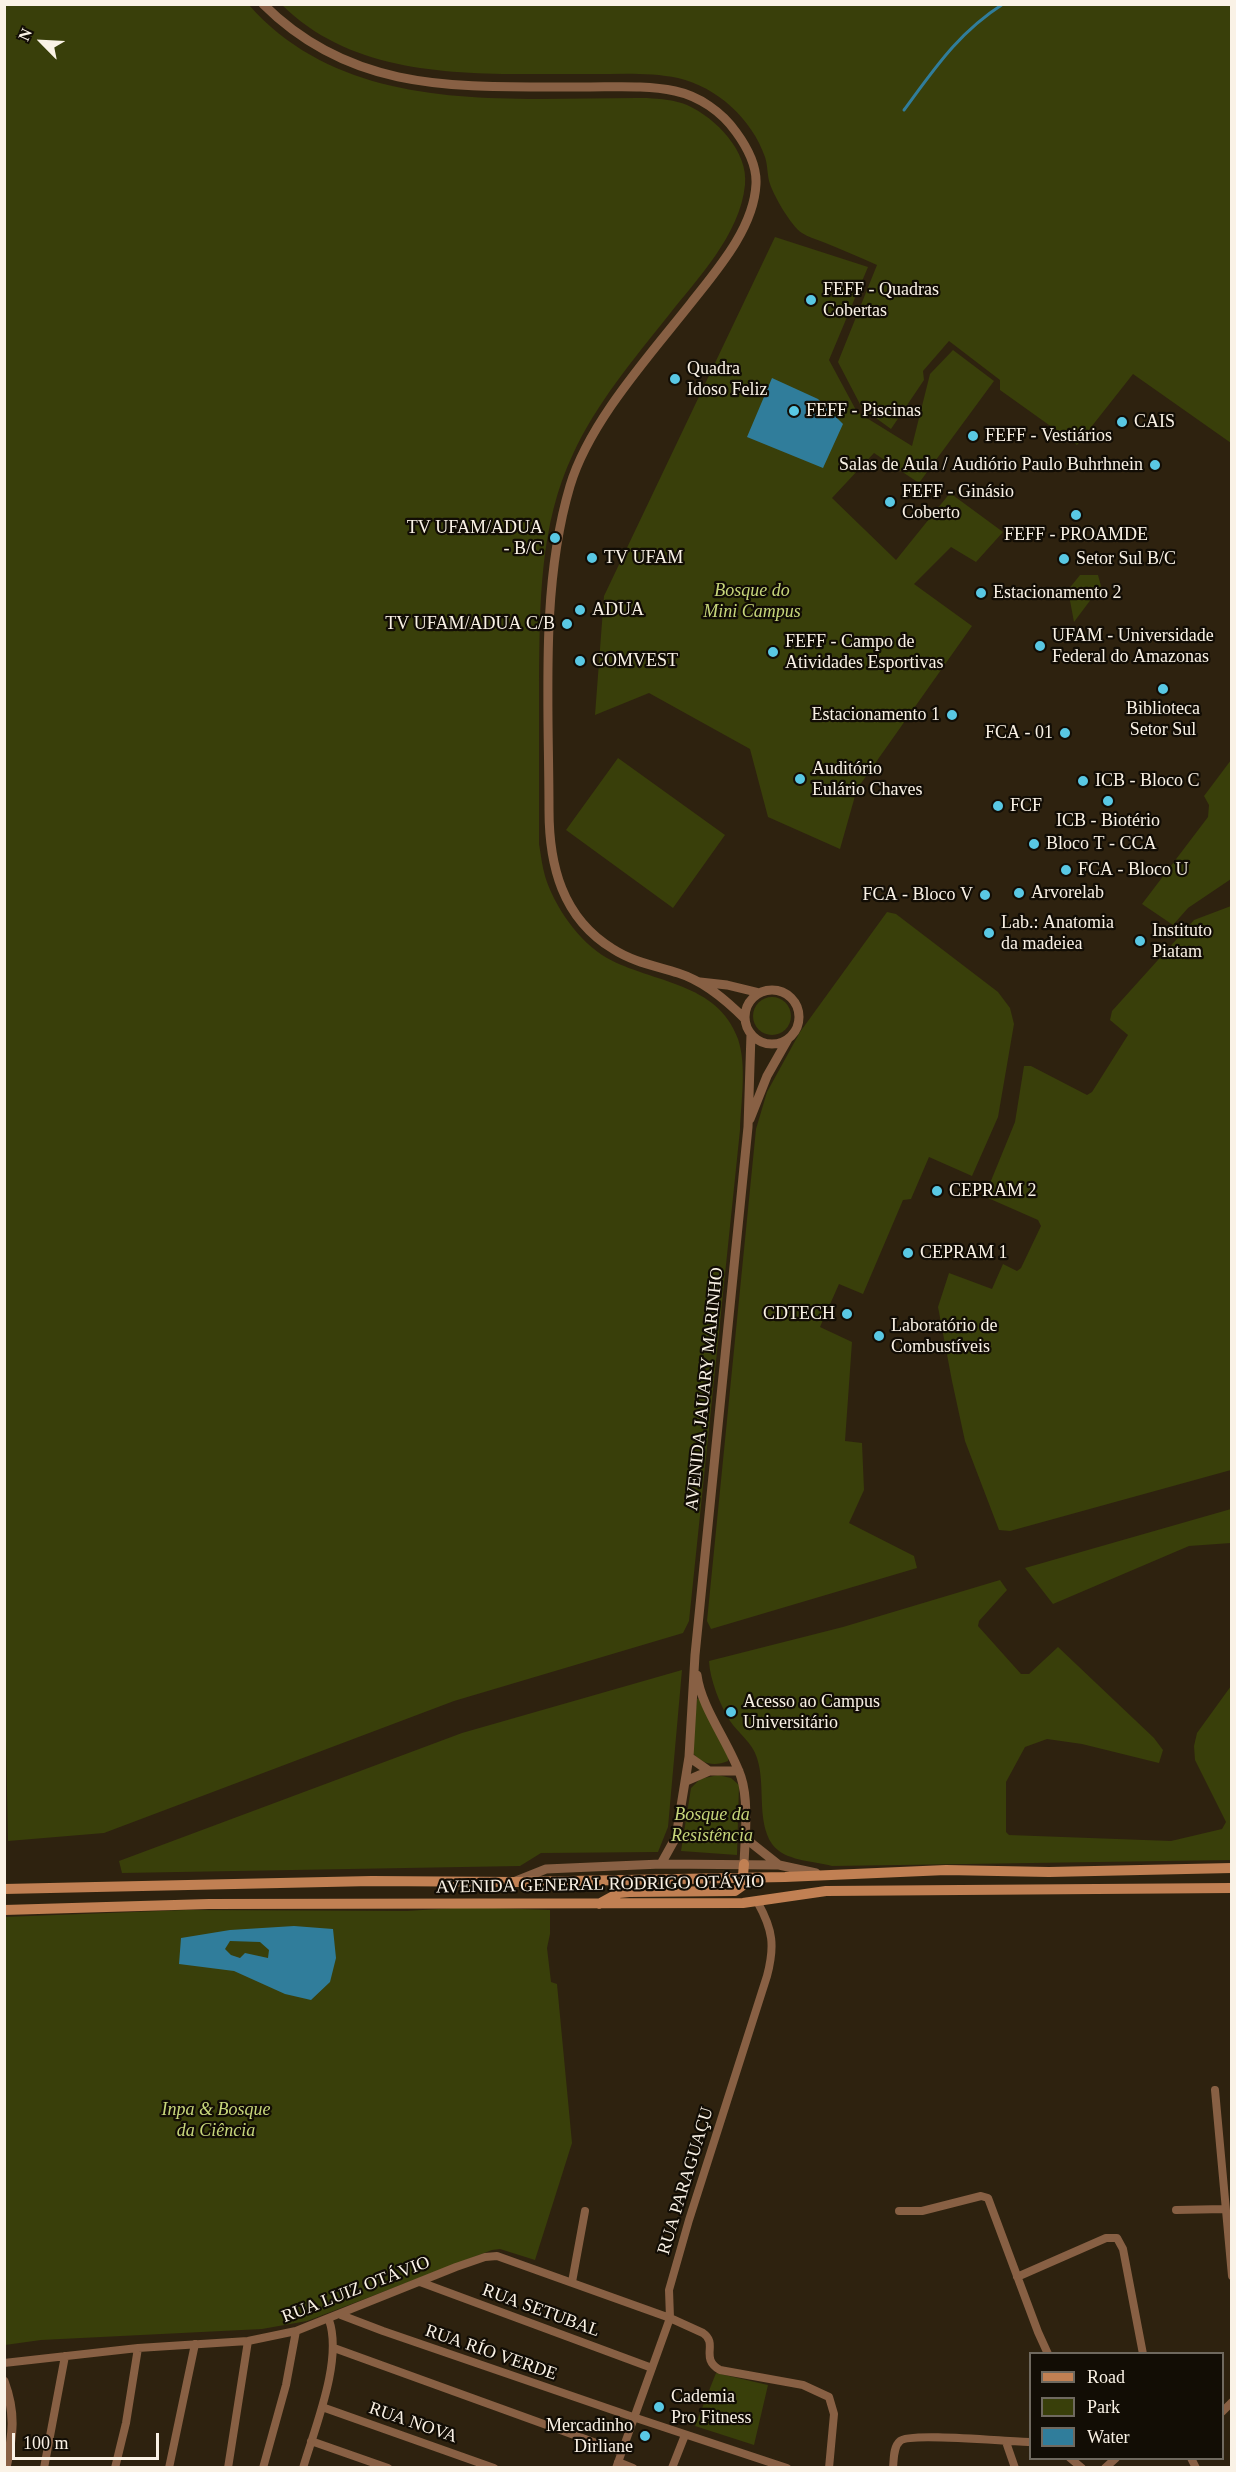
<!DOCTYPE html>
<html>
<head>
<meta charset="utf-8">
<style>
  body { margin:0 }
  #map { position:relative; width:1236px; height:2472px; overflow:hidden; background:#2e220f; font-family:"Times New Roman",serif }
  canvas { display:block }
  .frame { position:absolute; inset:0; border:6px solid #faf2e6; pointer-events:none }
  .legend { position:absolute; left:1029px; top:2352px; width:195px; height:108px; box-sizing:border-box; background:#120d05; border:2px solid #6f695f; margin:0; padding:8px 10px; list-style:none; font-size:18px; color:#faf2e6 }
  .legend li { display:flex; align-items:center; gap:12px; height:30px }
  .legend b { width:30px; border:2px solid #6f695f }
  .north { position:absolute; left:12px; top:12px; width:60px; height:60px; -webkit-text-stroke:4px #120d05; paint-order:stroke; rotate:294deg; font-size:16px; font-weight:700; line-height:24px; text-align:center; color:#faf2e6 }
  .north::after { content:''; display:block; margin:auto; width:21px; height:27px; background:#faf2e6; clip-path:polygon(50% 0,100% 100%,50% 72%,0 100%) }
  .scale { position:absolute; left:12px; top:2433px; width:147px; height:27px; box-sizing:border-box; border:3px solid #faf2e6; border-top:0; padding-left:8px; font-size:18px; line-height:21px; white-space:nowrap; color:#faf2e6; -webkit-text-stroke:4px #120d05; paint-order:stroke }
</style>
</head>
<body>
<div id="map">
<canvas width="1236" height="2472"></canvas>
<div class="frame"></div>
<ul class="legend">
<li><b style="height:8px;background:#c18053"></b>Road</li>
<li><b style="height:16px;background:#393f0a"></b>Park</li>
<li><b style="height:16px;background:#307d9b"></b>Water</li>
</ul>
<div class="north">N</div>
<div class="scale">100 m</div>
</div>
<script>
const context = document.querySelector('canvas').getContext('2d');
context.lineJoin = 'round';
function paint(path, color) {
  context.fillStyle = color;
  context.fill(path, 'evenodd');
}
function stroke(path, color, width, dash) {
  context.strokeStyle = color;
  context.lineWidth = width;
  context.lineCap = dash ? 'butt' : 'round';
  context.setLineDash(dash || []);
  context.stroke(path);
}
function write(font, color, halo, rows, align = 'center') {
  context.font = font + ' "Times New Roman",serif';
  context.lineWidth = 4.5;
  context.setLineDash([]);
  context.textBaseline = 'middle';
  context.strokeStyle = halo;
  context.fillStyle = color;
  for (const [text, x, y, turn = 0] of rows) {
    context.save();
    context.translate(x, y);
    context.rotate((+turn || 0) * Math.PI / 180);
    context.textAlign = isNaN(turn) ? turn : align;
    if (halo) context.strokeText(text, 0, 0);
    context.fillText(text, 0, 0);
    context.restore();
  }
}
const green = new Path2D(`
  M4,5H249C349,118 512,97 647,98C661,99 675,100 687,105C716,118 749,152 745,185C740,235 697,279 668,316C633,360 596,404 573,454C539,526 540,604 539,681C539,736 539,790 539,844C541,855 542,866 545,876C554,906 579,942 607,958C652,983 718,982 738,1039C747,1066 741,1101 740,1130L689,1621L683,1633L454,1701L104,1833L8,1841L4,1641Z
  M282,5H1231V443L1133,374L1077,445L1000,390V380L949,341L923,371L924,380L891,429L862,408L838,362L877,265C859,257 841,249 823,242C816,239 808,237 802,233C791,226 774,196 770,184C767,176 768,166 765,157C752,119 717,87 678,78C650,72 620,74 592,74C488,73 363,85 282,5Z
  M775,237L868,267L829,360L857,412L912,446L930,374L953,350L994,381L919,483L874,453L832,498L896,560L950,493L1003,532L976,562L951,547L914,584L972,626L857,789L840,849L768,817L750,749L649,693L595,715L604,596Z
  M1080,575H1098L1101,586L1074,622L1068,590Z
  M618,758L725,835L673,908L566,830Z
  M1231,760V879L1188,908L1173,925L1142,904L1208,817L1209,805L1204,796Z
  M1231,906V1470L1010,1531L999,1530L965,1441L952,1381L938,1307L949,1273L992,1289L1003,1264L1017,1271L1021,1268L1041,1226L1038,1220L988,1198L986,1193L1015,1122L1024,1066H1031L1087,1095L1092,1092L1128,1035L1110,1020L1112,1011L1194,920Z
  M887,912L896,914L998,992L1010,1008L1014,1024L998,1117L972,1176L929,1157L911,1199L903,1200L863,1294L839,1284L820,1327L852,1342L845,1441L862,1443L864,1490L849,1523L914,1556L917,1568L711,1629L707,1621L756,1129L767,1092L800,1032Z
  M753 1016a19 19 0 1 1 38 0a19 19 0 1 1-38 0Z
  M1231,1509V1543L1189,1546L1053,1604L1025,1568Z
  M1000,1580L1007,1590L979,1621L978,1626L1021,1674H1029L1058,1647L1154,1738L1163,1750L1159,1763L1082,1744L1047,1739L1025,1747L1006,1782V1832L1009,1835L1171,1841L1222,1829L1226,1822L1195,1760L1194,1746L1197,1733L1231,1686V1860L832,1866C813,1861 784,1861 772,1844C756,1820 766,1785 757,1758C752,1742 739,1734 730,1721C720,1705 710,1680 709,1661L843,1627Z
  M682,1670L668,1827L658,1852L541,1853L520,1866L122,1873L119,1861L462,1733Z
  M701,1698L729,1754L728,1761C714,1767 701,1764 691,1751L697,1699Z
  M718,1775L731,1778L739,1785L737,1855L681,1851L691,1788L700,1779Z
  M469,1907L550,1910V1934L547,1948L551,1982L557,1984L572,2143L535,2260L500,2249L492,2250L307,2321L262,2329L41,2340L5,2345L4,1917L186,1910L407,1911Z
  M716,2373L768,2385L754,2445L695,2426Z`);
const water = new Path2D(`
  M772,378L818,399L843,424L823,468L747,437Z
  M294,1926L333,1929L336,1958L330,1982L311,2000L285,1994L234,1971L179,1964L181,1938L230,1930ZM230,1941L260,1942L269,1950L268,1958L245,1953L240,1958L231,1955L225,1949Z`);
const stream = new Path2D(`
  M904,110C935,68 958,33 1003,4`);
const minor = new Path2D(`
  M1215,2090L1232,2276
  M1176,2210L1224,2209
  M899,2211H922L981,2196L988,2198L1038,2332L1048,2354
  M1017,2277L1106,2238H1117L1123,2249L1143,2354
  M420,2282L652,2368
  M572,2282L585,2211
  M341,2315L383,2331L633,2417L787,2468
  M334,2348L621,2452
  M4,2363L138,2348L248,2341L296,2331L456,2267L485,2257L497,2256L670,2318L703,2333C719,2344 699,2358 720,2370L803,2385L829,2397L834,2414L829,2468
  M322,2407L494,2468
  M1222,2412L1232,2402
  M311,2441L388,2468
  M1006,2442L1015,2468
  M1070,2458L1082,2468
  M1191,2458L1196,2468
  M618,2462L633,2468
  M44,2468L65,2356
  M115,2468L126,2423L138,2348
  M169,2468L195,2344
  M228,2468L248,2341
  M263,2468L286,2385L296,2331
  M303,2468C315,2427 343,2360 329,2320
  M616,2468L670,2318L669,2290L689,2220L767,1976C775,1946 773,1930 758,1903
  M672,2468L685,2435
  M893,2468C894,2459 893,2447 900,2441C910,2432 1009,2442 1030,2442
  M1105,2468L1116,2458`);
const tertiary = new Path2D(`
  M263,4C356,97 467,86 587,87C616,87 647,85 675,91C699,96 722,112 736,132C747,147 757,165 756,184C754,228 717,270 691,303C650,355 589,422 570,486C540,587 549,705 549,810C549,865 562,918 613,949C633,962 656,966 678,973C704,981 726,1000 745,1019
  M700,982L727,985L760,993
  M745 1017a27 27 0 1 1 54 0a27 27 0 1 1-54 0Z
  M750,1119L767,1076L788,1039
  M697,1675C701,1708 730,1744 741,1777C749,1801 745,1839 744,1864
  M689,1757L709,1771H739
  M686,1781L709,1771
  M745,1838L779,1865
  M661,1864L676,1837L689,1757L695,1655L748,1127L751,1034
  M516,1881L546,1869L661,1864L779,1865L816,1873
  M4,2381C16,2413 13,2435 6,2468`);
const secondary = new Path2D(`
  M4,1889L372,1881L515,1882L785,1877L946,1870L1049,1872L1232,1868
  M599,1904L619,1893L629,1892L735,1891L742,1886L744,1864
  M4,1910L209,1904L743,1903L826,1891L1232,1888`);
const markers = [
  [811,300,6,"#59c8e4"],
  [675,379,6,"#59c8e4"],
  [794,411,6,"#59c8e4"],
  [1122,422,6,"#59c8e4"],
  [973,436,6,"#59c8e4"],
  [1155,465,6,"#59c8e4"],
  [890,502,6,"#59c8e4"],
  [1076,515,6,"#59c8e4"],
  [555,538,6,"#59c8e4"],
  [592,558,6,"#59c8e4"],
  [1064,559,6,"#59c8e4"],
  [981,593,6,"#59c8e4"],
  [580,610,6,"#59c8e4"],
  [567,624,6,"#59c8e4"],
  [1040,646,6,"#59c8e4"],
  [773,652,6,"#59c8e4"],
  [580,661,6,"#59c8e4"],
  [1163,689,6,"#59c8e4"],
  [952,715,6,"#59c8e4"],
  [1065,733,6,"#59c8e4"],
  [800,779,6,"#59c8e4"],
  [1083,781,6,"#59c8e4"],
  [1108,801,6,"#59c8e4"],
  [998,806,6,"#59c8e4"],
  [1034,844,6,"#59c8e4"],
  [1066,870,6,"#59c8e4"],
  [1019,893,6,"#59c8e4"],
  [985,895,6,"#59c8e4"],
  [989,933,6,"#59c8e4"],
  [1140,941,6,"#59c8e4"],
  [937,1191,6,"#59c8e4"],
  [908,1253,6,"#59c8e4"],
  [847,1314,6,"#59c8e4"],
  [879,1336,6,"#59c8e4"],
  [731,1712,6,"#59c8e4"],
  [659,2407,6,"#59c8e4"],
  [645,2436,6,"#59c8e4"]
];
const poiNames = [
  ["FEFF - Quadras",823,290],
  ["Cobertas",823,311],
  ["Quadra",687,369],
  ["Idoso Feliz",687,390],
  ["FEFF - Piscinas",806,411],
  ["CAIS",1134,422],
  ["FEFF - Vestiários",985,436],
  ["Salas de Aula / Audiório Paulo Buhrhnein",1143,465,"right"],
  ["FEFF - Ginásio",902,492],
  ["Coberto",902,513],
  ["TV UFAM/ADUA",543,528,"right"],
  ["- B/C",543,549,"right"],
  ["FEFF - PROAMDE",1076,535,"center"],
  ["TV UFAM",604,558],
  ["Setor Sul B/C",1076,559],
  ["Estacionamento 2",993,593],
  ["ADUA",592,610],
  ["TV UFAM/ADUA C/B",555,624,"right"],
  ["UFAM - Universidade",1052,636],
  ["Federal do Amazonas",1052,657],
  ["FEFF - Campo de",785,642],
  ["Atividades Esportivas",785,663],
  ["COMVEST",592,661],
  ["Biblioteca",1163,709,"center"],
  ["Setor Sul",1163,730,"center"],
  ["Estacionamento 1",940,715,"right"],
  ["FCA - 01",1053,733,"right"],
  ["Auditório",812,769],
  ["Eulário Chaves",812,790],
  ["ICB - Bloco C",1095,781],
  ["FCF",1010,806],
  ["ICB - Biotério",1108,821,"center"],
  ["Bloco T - CCA",1046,844],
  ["FCA - Bloco U",1078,870],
  ["Arvorelab",1031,893],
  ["FCA - Bloco V",973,895,"right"],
  ["Lab.: Anatomia",1001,923],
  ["da madeiea",1001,944],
  ["Instituto",1152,931],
  ["Piatam",1152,952],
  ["CEPRAM 2",949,1191],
  ["CEPRAM 1",920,1253],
  ["CDTECH",835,1314,"right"],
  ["Laboratório de",891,1326],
  ["Combustíveis",891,1347],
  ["Acesso ao Campus",743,1702],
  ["Universitário",743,1723],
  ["Cademia",671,2397],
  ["Pro Fitness",671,2418],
  ["Mercadinho",633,2426,"right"],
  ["Dirliane",633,2447,"right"]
];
const parkNames = [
  ["Bosque do",752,591],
  ["Mini Campus",752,612],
  ["Bosque da",712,1815],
  ["Resistência",712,1836],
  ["Inpa & Bosque",216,2110],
  ["da Ciência",216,2131]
];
const streetNames = [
  ["AVENIDA JAUARY MARINHO",705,1389,-84],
  ["AVENIDA GENERAL RODRIGO OTÁVIO",600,1885,-1],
  ["RUA PARAGUAÇU",686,2181,-73],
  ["RUA LUIZ OTÁVIO",356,2290,-21],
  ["RUA SETUBAL",541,2311,20],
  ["RUA RÍO VERDE",491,2353,19],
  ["RUA NOVA",413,2423,19]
];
paint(green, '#393f0a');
paint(water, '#307d9b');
stroke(stream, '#307d9b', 3);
stroke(minor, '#886044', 8);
stroke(tertiary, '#886044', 9);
stroke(secondary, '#c18053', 10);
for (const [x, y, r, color] of markers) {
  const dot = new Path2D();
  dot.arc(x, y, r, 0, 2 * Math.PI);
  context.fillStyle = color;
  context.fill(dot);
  stroke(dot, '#120d05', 2);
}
write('18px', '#faf2e6', '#120d05', poiNames, 'left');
write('italic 18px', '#c7d67b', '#120d05', parkNames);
write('18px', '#faf2e6', '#120d05', streetNames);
</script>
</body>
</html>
